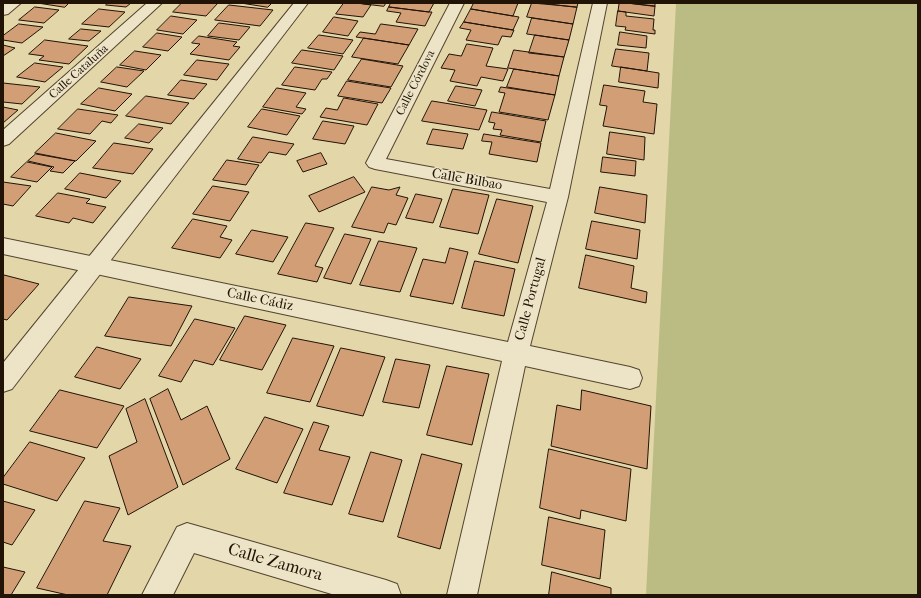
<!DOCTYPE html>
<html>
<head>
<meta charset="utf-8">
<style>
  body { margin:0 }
  #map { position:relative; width:921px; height:598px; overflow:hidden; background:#e3d6a9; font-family:"IM FELL French Canon",serif }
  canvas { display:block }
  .frame { position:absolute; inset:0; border:4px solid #211306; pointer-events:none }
</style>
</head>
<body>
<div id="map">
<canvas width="921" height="598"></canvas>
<div class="frame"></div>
</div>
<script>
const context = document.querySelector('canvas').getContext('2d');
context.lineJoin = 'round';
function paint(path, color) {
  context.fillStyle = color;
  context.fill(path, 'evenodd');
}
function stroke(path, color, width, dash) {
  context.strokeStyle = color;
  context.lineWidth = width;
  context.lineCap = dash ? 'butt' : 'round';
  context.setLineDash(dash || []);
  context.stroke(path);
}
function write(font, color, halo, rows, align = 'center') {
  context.font = font + ' "IM FELL French Canon",serif';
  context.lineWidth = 3;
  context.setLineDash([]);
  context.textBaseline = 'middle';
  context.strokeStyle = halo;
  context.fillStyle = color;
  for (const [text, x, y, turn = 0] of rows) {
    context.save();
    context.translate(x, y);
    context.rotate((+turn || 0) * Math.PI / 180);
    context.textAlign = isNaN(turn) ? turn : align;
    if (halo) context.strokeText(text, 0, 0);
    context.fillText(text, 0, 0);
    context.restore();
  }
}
const green = new Path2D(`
  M676,3H918V595H646Z`);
const building = new Path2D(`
  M38,3H69L65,7Z
  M108,3H131L126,7L106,5Z
  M182,3H218L206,16L173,12Z
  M241,3H272L268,7Z
  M344,3H357L371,5L363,17L336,14Z
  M357,3H386L384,6Z
  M391,3H434L429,12L389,7Z
  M474,3H518L513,16L471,9Z
  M532,3L577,7L573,24L527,17Z
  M541,3H578L577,7Z
  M627,3H655V6Z
  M627,3L655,6L654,16L618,11L619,4Z
  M229,5L273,10L260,26L215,20Z
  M35,7L59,10L44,23L19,20Z
  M389,7L429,12H432L425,26L396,22L401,13L387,11Z
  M99,9L125,12L109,27L82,24Z
  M471,9L519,17L513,30L464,22Z
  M618,11L626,12V16L654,19L653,30H655V34L625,30L626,27L616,26Z
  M171,16L197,20L183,34L157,30Z
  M334,17L358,21L348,36L323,32Z
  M532,18L573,24L569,40L527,34Z
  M464,22L513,30H514L511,37L502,36L498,45L466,40L471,30L460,28Z
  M219,23L250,27L239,40L208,36Z
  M19,24L43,27L22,43L3,40V36Z
  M381,24L418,29L409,45L356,37L360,32L375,34Z
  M81,29L101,31L89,41L69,39Z
  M620,32L647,36L646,48L618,45Z
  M157,33L182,37L168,51L143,47Z
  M319,35L353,40L343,54L308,48Z
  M535,35L569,40L564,57L529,53Z
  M199,36L237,42L233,46L240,47L229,60L190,54L200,44L192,43Z
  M364,38L409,45L398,64L352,57Z
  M45,40L88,46L69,64L39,60L44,56L29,54Z
  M467,44L493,48L486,66L508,69L503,81L481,77L477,86L450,81L455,70L441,68L449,54L461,56Z
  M3,45L15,48L3,56Z
  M616,49L649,53L647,71L612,66Z
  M302,50L343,56L334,70L292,63Z
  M514,50L564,57L559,76L508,68Z
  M135,51L161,55L146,70L120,65Z
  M362,59L403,66L391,87L348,80Z
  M197,60L229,64L217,80L184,75Z
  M35,63L63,67L45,82L17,77Z
  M117,67L144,71L127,87L101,82Z
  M295,67L332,72L327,79H322L315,90L282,85Z
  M621,67L659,73L658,88L619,82Z
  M514,69L559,76L555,95L507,87Z
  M181,80L207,84L194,99L168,95Z
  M347,81L391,88L382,103L338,96Z
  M3,83L40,87L22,104L3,102Z
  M604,85L645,91L643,102L657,104L654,134L603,126L607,106L600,105Z
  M456,86L482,90L475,106L448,101Z
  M501,87L555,95L548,120L499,112L505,93L499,92Z
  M99,88L132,94L115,111L81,104Z
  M277,88L306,93L296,107L306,109L302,114L263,107Z
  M146,96L189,103L171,124L126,116Z
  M344,98L378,104L367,125L320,117L326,108L337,110Z
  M432,101L487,110L479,130L422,121Z
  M3,107L18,110L3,123Z
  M78,109L118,115L111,123L102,121L90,134L58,129Z
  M262,109L300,116L287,135L248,127Z
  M492,112L546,121L541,142L500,135L502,130L493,129L495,123L489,122Z
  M323,121L354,126L345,144L313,139Z
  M139,124L163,128L149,143L125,138Z
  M433,129L468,134L463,149L427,144Z
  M610,132L645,137L644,160L607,154Z
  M56,133L96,141L76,161L35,153Z
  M484,134L541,143L537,162L489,154L492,142L482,141Z
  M253,137L294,144L286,155L269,152L261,163L238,159Z
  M114,143L153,149L133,174L93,168Z
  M321,153L327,164L303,172L297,161Z
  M36,154L75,161L63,173L50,171L54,167L28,161Z
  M603,157L636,161L635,176L601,172Z
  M227,160L259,165L246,185L213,180Z
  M27,162L52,167L37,182L11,177Z
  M80,173L121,181L106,198L65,189Z
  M354,177L365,192L319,212L309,196Z
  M3,182L31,186L13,206L3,204Z
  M213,186L249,192L230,221L193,214Z
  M372,187L389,190L400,187L396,195L408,198L396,225L388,223L384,233L352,227Z
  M600,187L647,195L645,223L595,213Z
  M453,189L489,195L478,234L440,227Z
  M58,193L90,199L86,203L106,207L93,223L73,218L69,223L36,216Z
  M416,194L442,199L433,223L406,218Z
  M497,199L533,206L518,263L479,254Z
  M193,219L227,226L220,237L232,240L220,258L172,248Z
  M592,221L640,230L637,259L586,249Z
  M306,223L334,228L315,266L323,268L317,282L278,274Z
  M252,230L288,237L273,262L236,254Z
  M345,234L371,239L351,284L324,278Z
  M379,241L417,248L400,292L360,285Z
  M450,248L468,252L453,304L410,296L423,259L445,263Z
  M586,255L634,266L631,288L647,292L646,303L579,288Z
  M475,261L515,269L504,316L462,308Z
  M4,275L39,284L7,320L3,319Z
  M129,297L192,306L171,346L105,336Z
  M245,316L286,325L262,370L220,360Z
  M195,319L235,328L213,365L194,360L181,382L159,376Z
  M293,338L334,346L310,402L267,393Z
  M97,347L141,359L120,389L75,377Z
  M341,348L385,357L363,416L317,406Z
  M396,359L430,365L419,408L383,402Z
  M447,366L489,374L472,445L427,435Z
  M168,389L181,420L207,406L230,459L183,485L150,399Z
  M60,390L124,406L97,448L30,431Z
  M582,390L651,406L647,469L551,446L557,405L580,410Z
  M145,399L178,487L128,515L109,456L137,442L126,409Z
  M265,417L303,429L277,483L236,469Z
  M314,422L329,426L319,450L350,457L332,505L284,493Z
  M30,442L85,458L57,501L3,484V478Z
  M549,449L631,469L626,521L581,510L580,519L540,508Z
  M371,452L402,460L383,522L349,514Z
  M422,454L462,464L440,549L398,537Z
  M3,501L35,510L12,545L3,542Z
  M85,501L120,508L103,541L131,546L107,595H68L37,588Z
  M549,517L605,530L600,579L542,565Z
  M3,567L25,572L11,595H3Z
  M552,572L611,588V595H549Z`);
const minor = new Path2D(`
  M5,3H21L8,14L3,15V4Z
  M147,3H162L9,144L3,146V130Z
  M450,3H464L386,159L550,189L593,3H607L568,197L530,346L630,367L639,370L642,378L639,386L630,389L525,366L477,595H447L502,361L3,254V238L508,342L547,202L375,169L369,167L366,163Z
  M187,523L386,580L397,584L401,595H335L194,553L173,595H142L177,527Z`);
const tertiary = new Path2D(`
  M294,3H308L12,389L3,392V363Z`);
const farStreetnames = [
  ["Calle Cataluña",79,72,-42],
  ["Calle Córdova",416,83,-63]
];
const streetNames = [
  ["Calle Bilbao",467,180,10],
  ["Calle Portugal",531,299,-75],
  ["Calle Cádiz",260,300,12]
];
const nearStreetnames = [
  ["Calle Zamora",275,563,16]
];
paint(green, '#bbbc83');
paint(building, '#d19e76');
stroke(building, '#211306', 1);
stroke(minor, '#52442f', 2);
stroke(tertiary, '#52442f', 2);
paint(minor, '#ede4c7');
paint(tertiary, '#ede4c7');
write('12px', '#211306', '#ede4c7', farStreetnames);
write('14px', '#211306', '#ede4c7', streetNames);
write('17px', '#211306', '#ede4c7', nearStreetnames);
</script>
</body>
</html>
